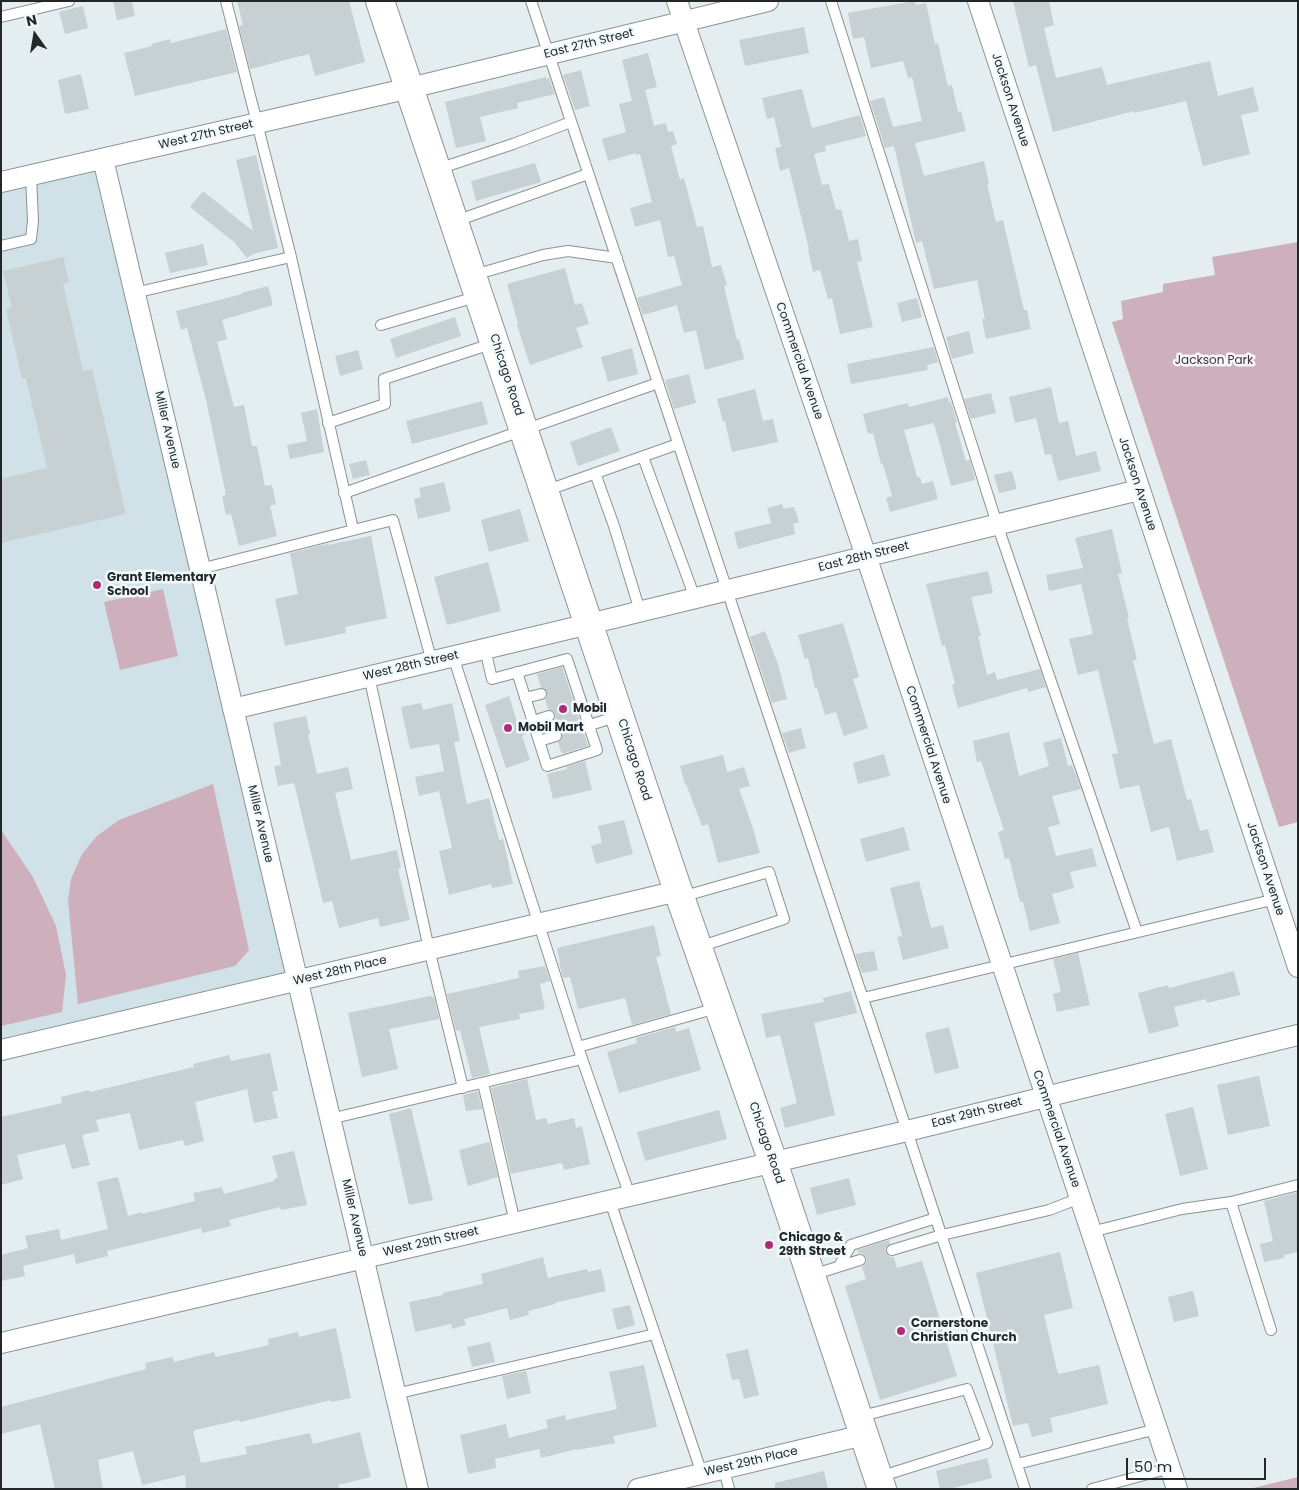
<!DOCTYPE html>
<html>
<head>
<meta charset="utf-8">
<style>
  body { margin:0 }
  #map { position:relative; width:1299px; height:1490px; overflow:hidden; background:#e4edef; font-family:Poppins,sans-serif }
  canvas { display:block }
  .frame { position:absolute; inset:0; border:2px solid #242728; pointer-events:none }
  .north { position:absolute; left:10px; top:10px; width:50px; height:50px; -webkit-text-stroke:4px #f1fafc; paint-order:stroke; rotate:347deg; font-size:14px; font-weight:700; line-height:20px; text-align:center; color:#242728 }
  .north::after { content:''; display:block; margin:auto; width:18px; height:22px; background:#242728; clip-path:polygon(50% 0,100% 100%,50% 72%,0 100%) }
  .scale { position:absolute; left:1126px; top:1458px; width:140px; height:22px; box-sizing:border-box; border:2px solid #242728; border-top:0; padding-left:6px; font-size:15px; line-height:18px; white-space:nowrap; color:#242728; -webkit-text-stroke:4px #f1fafc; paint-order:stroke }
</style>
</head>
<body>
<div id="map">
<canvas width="1299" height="1490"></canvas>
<div class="frame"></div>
<div class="north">N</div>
<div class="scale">50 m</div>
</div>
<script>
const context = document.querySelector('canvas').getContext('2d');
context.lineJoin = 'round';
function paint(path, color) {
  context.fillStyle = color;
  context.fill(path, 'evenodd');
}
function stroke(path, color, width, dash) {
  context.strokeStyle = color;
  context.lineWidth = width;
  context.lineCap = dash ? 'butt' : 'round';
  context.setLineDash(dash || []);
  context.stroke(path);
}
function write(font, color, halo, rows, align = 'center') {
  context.font = font + ' Poppins,sans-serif';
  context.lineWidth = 5;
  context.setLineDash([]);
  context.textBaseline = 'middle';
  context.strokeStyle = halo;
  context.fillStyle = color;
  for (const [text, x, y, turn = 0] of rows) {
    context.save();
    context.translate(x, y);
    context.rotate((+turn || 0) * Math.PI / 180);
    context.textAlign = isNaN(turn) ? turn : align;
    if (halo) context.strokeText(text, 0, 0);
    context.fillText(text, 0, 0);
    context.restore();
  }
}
const built = new Path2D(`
  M95,172L286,977L1,1042V193Z`);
const green = new Path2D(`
  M1298,242V822L1279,827L1112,322L1123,319L1121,301L1163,292V284L1215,275L1212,257Z
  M163,589L178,656L120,670L104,602Z
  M213,784L249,950L235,966L78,1004L68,900L71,879L82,854L97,836L119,820Z
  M1,830L33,877L56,926L66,975L62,1012L1,1026Z
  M1298,1477V1489H1249Z`);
const building = new Path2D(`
  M113,1H132L135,16L117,20Z
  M237,1H349L365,62L315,76L309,54L250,69L239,26L243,25Z
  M914,1L916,5L926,3L935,44L938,43L948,86L952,85L958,112L961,111L966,131L915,143L924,176L984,161L989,183L987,184L996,222L1003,220L1024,310H1027L1031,329L986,339L982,319H985L977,280L934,289L922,241L916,243L894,146L885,148L870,101L884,97L893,127L922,121L912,77L908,78L903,61L871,68L864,37L853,39L848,13Z
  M1013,1H1049L1054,25L1044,28L1056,78L1102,67L1107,85L1210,61L1218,96L1253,87L1259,111L1241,115L1250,154L1203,166L1186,101L1134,113V111L1053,132L1036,65L1029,67Z
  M83,6L88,28L65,34L59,12Z
  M804,27L809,53L745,66L739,40Z
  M226,29L237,72L135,96L124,53L152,46L151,44L170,39L171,43Z
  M648,53L657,87L645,90L654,126L666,123L668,132L673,131L677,144L671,146L680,180L684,178L697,227L703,226L712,267L721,265L727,285L724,286L737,340L739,339L744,359L705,370L696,330L684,333L677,305L643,315L637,298L682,285L674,256L668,257L660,220L635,227L630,208L652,202L640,154L636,155V153L608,161L602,139L626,132L619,104L632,101L622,60Z
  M581,70L590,106L575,110L563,75Z
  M81,74L89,109L65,114L58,80Z
  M546,77V79L549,78L555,94L517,103L518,108L480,117L486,141L456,148L445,102Z
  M802,89L812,128L860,115L866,136L825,146L826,151L814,154L822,185L829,184L836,210L841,209L849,241L858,239L862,261L857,262L873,327L840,334L832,298L828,299L820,270L813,272L808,250L809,249L789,168L780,171L775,148L781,147L774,117L767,119L762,98Z
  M256,155L278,248L253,254L247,258L234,242L190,207L203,191L253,231L236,160Z
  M535,163L541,182L476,201L471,181Z
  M203,244L208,265L170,273L165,253Z
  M63,257L69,282L63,284L83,371L92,369L126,514L1,543V479L47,468L26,378L22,379L6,309L12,308L3,271Z
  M565,268L575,305L582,303L589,324L576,328L583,347L530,365L517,325L518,324L507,284Z
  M268,286L273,305L222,320L227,339L217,342L234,407L244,405L252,446H257L265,486L272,485L276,504L270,506L277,536L239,546L231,514L226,515L222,496L226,495L206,400L187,328L181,330L176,311L242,294L241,293Z
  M917,298L922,317L902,322L897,303Z
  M455,317L461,336L396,358L390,339Z
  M969,331L974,353L952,359L946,337Z
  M934,347L938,362L927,365L928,370L851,384L847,364Z
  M632,348L638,374L608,382L601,357Z
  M358,350L363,369L340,376L335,356Z
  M689,374L696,403L674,409L665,380Z
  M1051,387L1059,423L1068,421L1076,456L1096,451L1101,471L1058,481L1051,454L1045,455L1036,418L1015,423L1009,397Z
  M755,389L763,421L773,419L778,442L732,452L725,421L723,422L717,399Z
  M991,393L996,413L971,419L964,399Z
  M948,397L949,402H951L957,422L955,423L966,461L970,460L975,480L951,486L934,423L904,430L917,477H920L922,484L933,481L938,499L890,512L886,498L892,496L883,464H881L873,433L868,434L863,414L908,403L909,407Z
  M482,401L488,424L412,444L406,421Z
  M317,409L324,452L290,459L287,445L307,441L301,413Z
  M611,427L620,451L578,466L570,442Z
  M366,460L370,475L353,479L349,464Z
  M1012,471L1017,489L999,493L994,475Z
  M444,482L451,511L418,519L414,499L421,497L419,488Z
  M782,504L784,509L794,507L799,522L793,524L795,534L738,549L734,532L771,523L767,508Z
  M520,509L529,541L489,552L481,520Z
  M1112,529L1122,573L1118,574L1129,618H1127L1137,660L1133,661L1154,744L1171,739L1187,800L1191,799L1200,831L1208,829L1214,852L1177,861L1169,827L1151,832L1139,785L1120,789L1112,754L1118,753L1098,670L1078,675L1069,639L1093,634L1081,584L1049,591L1046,575L1083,568L1075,538Z
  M371,536L387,618L345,627L346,633L285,646L275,599L298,594L290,553L327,544L328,545Z
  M488,562L501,611L447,625L434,577Z
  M988,571L993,593L971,597L981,636H978L987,675L995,672L997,680L1040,669L1046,687L1028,692L1027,688L958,708L952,685L955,684L945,645L942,646L926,584Z
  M843,623L859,677L853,679L868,728L844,736L836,712L825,715L817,688H815L808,658L805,659L798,635Z
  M765,631L778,664L787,699L772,703L750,637Z
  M562,667L580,721L577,725L578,730L580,732L584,734L588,746L562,754L558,742L562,738V734L558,730L554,729L552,722L556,718L555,714L553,711L548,709L545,699L547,696V692L541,687L537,674Z
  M509,696L517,722L521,721L526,734L522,736L530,760L506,768L485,705Z
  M421,703L423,710L452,703L460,741L454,742L467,804L489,798L499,840L503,839L513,884L492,888L491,884L449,895L439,851L452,848L439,791L419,796L415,777L444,771L439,744L410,749L401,707Z
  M306,716L310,734H308L317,774L348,767L353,789L335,793L351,860L397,850L401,868L398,869L410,920L380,927L378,918L339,928L332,901L323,903L294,783L278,786L274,766L281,765L273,723Z
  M801,728L806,748L789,753L782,733Z
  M1009,732L1019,776L1049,766L1043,743L1061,738L1068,766L1072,765L1081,789L1052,796L1060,824L1048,827L1056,856L1092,848L1097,866L1070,872L1074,888L1052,894L1060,923L1030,931L1023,902H1020L1009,858L1005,859L998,832L1004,830L981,761L977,762L973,741Z
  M884,754L890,776L858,784L853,763Z
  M723,755L727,772L744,767L750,786L739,789L752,825L760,853L718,863L708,824L702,826L686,784L685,785L680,766Z
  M585,761L592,790L553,799L547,774L567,769L566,767Z
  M624,820L633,854L596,864L591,846L602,843L598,826Z
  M904,827L910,850L866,862L860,839Z
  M919,881L931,928L943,925L949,948L903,960L897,937L902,936L890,888Z
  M654,925L661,956L656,957L671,1014L632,1025L625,998L578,1009L570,977L563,978L559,963H560L557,948Z
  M874,951L878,970L862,973L855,954Z
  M1078,953L1090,1005L1057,1012L1053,994L1061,992L1053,959Z
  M545,966L550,981L540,984L545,1009L519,1014L520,1019L479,1027L490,1074L472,1078L460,1030L456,1031L447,994L519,978L518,971Z
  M1234,971L1240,995L1207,1003L1206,999L1174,1007L1179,1026L1149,1034L1138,993L1168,985L1169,988Z
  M851,991L857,1013L814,1023L835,1115L785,1128L780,1108L797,1103L780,1035L766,1038L761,1014L824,1002L823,998Z
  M430,996L434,997L439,1019L389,1029L398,1069L362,1077L348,1013Z
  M675,1027L676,1032L689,1028L701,1070L619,1093L607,1052L637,1043L636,1038Z
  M949,1027L959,1068L935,1074L925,1033Z
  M270,1053L278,1090L272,1092L278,1118L254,1123L247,1089L195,1102L204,1141L185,1146L183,1140L139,1150L130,1113L96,1120L99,1131L82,1135L90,1165L72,1169L65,1144L17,1155L23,1179L1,1185V1117L62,1103L61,1097L89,1090L90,1092L194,1067L193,1064L229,1055L231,1061Z
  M1259,1076L1270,1126L1228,1135L1217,1085Z
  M527,1079L536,1120L546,1118L548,1124L574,1118L576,1128L582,1126L590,1164L564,1170L562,1163L511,1174L491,1088Z
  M478,1091L482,1109L466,1111L463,1095Z
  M1193,1107L1208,1169L1180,1176L1165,1114Z
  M411,1108L433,1200L409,1205L389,1114Z
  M719,1110L727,1139L645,1161L637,1132Z
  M489,1142L498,1177L468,1186L459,1150Z
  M294,1151L307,1205L281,1210L280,1207L229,1220L231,1226L202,1233L201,1228L157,1239L107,1251L108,1256L76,1264L74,1254L23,1266L25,1276L1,1281V1255L28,1248L25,1236L59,1229L61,1240L108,1229L97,1182L118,1177L128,1216L141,1212L142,1214L195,1201L193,1193L222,1187L224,1194L274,1181V1179L278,1178L272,1156Z
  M849,1178L856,1205L817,1215L810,1188Z
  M1298,1192V1252L1284,1255V1258L1264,1262L1260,1244L1273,1241L1264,1201Z
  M889,1240L890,1244L885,1248L886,1252L890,1257H894L897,1268L922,1261L957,1376L880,1400L845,1286L866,1279L862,1267L867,1262L866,1258L862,1253H858L857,1250Z
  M1060,1252L1073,1308L1044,1315L1058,1374L1099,1365L1108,1404L1050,1418L1053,1432L1032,1437L1028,1423L1013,1426L976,1273Z
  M543,1257L548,1278L587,1269L588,1272L601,1269L606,1291L554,1303L555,1304L528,1311L529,1315L510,1320L507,1308L464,1319L466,1325L452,1329L451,1324L415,1332L409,1302L443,1295V1293L483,1284L481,1274Z
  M1193,1291L1199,1316L1174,1322L1168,1297Z
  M630,1305L635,1325L617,1330L612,1309Z
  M336,1328L351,1398L331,1402V1400L240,1422L239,1420L195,1430L193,1432L201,1463L247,1454L245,1447L310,1433L313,1444L360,1432L371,1477L338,1485L339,1489H186L185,1475L142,1485L133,1451L98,1460L103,1489H55L40,1424L1,1434V1407L146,1369L145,1363L173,1357L174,1362L214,1352L216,1357L269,1345L268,1339L298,1332L299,1337Z
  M490,1342L495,1362L472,1367L467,1347Z
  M748,1349L759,1395L744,1399L739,1379L732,1380L726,1354Z
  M644,1365L657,1427L613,1436L615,1443L577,1450V1449L541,1458L539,1449L495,1459L496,1468L468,1474L460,1435L506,1424L509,1438L548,1428L546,1420L565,1415L566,1420L617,1409L609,1372Z
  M526,1371L531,1393L507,1399L502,1376Z
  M987,1458L992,1478L949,1489H940L936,1471Z
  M824,1471L828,1489H775V1483Z`);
const lane = new Path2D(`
  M226,1L291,257L353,529
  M531,1L907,1131L1025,1489
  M831,1L997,524L1137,932
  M1,17L69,1
  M438,169L513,144L571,122
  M456,221L588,174
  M1,246L31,239L33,221L31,176
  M474,275L543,255L568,251L617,258
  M134,293L291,257
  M381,325L479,296
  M328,423L385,404L384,379L494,343
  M643,457L695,598
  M595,473L614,526L640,611
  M545,491L678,444
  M344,493L658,383
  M200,569L393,520L432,662
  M485,649L492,679L567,659L597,750L547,766L517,672
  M453,656L582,1059L630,1196
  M369,676L429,949L463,1088
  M525,698L541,694
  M533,721L549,716
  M584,727L618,716
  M539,741L556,736
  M681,897L769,872L784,919L699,947
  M863,998L1276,899
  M578,1047L717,1008
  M483,1083L515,1223
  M330,1119L582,1059
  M610,1201L702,1474
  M1231,1202L1271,1330
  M1091,1232L1182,1209L1231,1202L1298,1185
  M892,1250L942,1235L1049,1210L1080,1198
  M839,1266L851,1245L936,1218
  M812,1275L860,1260
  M395,1394L655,1334
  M858,1417L967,1389L987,1443L879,1477
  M1017,1464L1157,1429
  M724,1469L729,1489
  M1092,1489L1170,1468`);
const street = new Path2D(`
  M677,1L866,556L1177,1489
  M978,1L1298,967
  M103,159L418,1489
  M1,182L410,88L768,1
  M233,709L589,624L1139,490
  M1,1050L678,891
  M1,1343L907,1131L1298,1035
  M638,1489L864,1435`);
const primary = new Path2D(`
  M380,1L678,891L773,1162L882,1489`);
const markers = [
  [97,585,5,"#af2c75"],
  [563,709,5,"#af2c75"],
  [508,728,5,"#af2c75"],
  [769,1245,5,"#af2c75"],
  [901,1331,5,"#af2c75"]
];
const streetNames = [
  ["East 27th Street",589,44,-14],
  ["Jackson Avenue",1010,100,72],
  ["West 27th Street",206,135,-13],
  ["Commercial Avenue",799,361,71],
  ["Chicago Road",506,375,72],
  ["Miller Avenue",167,430,77],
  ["Jackson Avenue",1137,484,72],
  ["East 28th Street",864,557,-14],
  ["West 28th Street",411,666,-13],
  ["Commercial Avenue",928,745,72],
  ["Chicago Road",634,760,72],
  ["Miller Avenue",260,824,77],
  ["Jackson Avenue",1265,869,72],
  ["West 28th Place",340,971,-13],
  ["East 29th Street",977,1113,-14],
  ["Commercial Avenue",1056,1129,71],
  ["Chicago Road",766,1143,71],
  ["Miller Avenue",354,1218,77],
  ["West 29th Street",431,1242,-13],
  ["West 29th Place",751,1462,-13]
];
const parkNames = [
  ["Jackson Park",1214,361]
];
const poiNames = [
  ["Grant Elementary",107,578],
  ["School",107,592],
  ["Mobil",573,709],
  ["Mobil Mart",518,728],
  ["Chicago &",779,1238],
  ["29th Street",779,1252],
  ["Cornerstone",911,1324],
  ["Christian Church",911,1338]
];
paint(built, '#d0e2e7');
paint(green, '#ceafbc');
paint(building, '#c7d0d2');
stroke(lane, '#8b9395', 12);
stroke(street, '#8b9395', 22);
stroke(primary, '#8b9395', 30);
stroke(lane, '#fff', 10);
stroke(street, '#fff', 20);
stroke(primary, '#fff', 28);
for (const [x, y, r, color] of markers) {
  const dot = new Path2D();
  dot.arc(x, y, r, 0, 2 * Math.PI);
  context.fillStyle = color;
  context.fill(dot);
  stroke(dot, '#f1fafc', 2);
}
write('12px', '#242728', '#f1fafc', streetNames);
write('12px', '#56273e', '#f1fafc', parkNames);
write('bold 12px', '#242728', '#f1fafc', poiNames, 'left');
</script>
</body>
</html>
